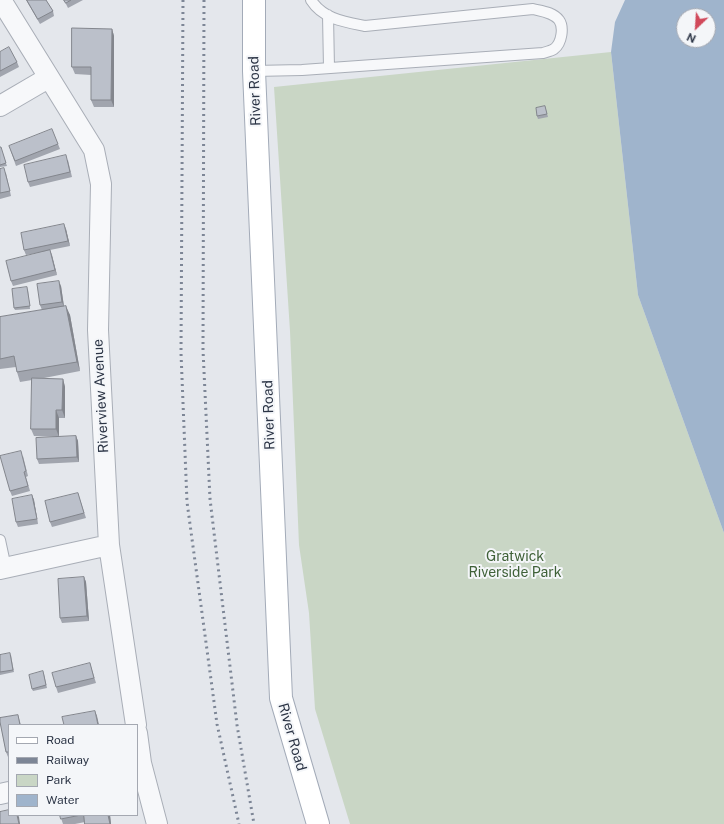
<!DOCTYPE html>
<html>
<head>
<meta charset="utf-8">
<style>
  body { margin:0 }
  #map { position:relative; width:724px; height:824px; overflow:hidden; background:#e4e7ec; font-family:"Public Sans",sans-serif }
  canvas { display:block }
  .legend { position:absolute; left:8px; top:724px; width:130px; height:92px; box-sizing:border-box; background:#f4f6f9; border:1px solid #a4a8b1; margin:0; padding:5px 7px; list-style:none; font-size:12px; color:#2b3445 }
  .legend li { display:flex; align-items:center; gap:8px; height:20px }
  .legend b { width:20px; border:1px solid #a4a8b1 }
  .north { position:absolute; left:676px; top:8px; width:40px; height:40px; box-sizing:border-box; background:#f4f6f9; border:1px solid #a4a8b1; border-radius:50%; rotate:205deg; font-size:11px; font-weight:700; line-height:16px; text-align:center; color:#2b3445 }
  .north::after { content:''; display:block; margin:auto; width:14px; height:18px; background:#d1495b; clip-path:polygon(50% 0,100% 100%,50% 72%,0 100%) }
</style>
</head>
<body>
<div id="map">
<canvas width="724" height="824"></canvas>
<ul class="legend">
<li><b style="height:5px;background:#fff"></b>Road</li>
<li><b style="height:5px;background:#7d8696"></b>Railway</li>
<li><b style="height:11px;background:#c9d6c5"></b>Park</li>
<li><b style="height:11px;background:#9fb4cc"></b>Water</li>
</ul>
<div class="north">N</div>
</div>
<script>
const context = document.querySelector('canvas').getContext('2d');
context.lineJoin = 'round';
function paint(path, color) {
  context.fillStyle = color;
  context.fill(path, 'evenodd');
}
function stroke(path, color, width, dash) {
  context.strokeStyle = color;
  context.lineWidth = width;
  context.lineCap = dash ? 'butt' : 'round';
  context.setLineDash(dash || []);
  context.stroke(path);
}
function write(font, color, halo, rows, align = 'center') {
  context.font = font + ' "Public Sans",sans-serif';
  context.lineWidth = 4;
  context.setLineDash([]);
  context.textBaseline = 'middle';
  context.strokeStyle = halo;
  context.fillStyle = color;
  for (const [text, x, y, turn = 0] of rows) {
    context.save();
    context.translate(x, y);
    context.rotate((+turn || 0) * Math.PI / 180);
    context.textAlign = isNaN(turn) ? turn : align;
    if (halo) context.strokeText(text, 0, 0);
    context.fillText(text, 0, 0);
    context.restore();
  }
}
const green = new Path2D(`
  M611,52L638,295L724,533V824H350L315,709L309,613L299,545L290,331L274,87Z`);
const water = new Path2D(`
  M625,0H724V533L638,295L611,52L615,22ZM684,16H708V40H684Z`);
const lane = new Path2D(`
  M328,15L329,68
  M254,71L302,70L543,53C546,52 551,51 554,49C562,43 564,27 559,20C553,12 541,11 533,9L365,26C345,22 323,19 311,0
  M0,540L6,568`);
const street = new Path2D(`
  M1,0L94,150L101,184L98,330L109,545L136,725
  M0,106L48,78
  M0,569L109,545
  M137,733L141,763L157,824
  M0,794L9,792`);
const primary = new Path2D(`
  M254,0V71L281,698L318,824`);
const rail = new Path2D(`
  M183,0L181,353L187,502L217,724L239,824
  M204,0L203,350L210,499L237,725L254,824`);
const wall = new Path2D(`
  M26,0H46L53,11L54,16L40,24Z
  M64,0H83L68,8Z
  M112,29L114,36V107H94L91,100V75L75,74L72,67Z
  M0,52L17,62L19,67L0,77Z
  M545,106L548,117L538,119L537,116Z
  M58,144L60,149L16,166L9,146Z
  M0,147L7,166L0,167Z
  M68,160L72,177L30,187L28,182Z
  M0,169L6,173L11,196L0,199Z
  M66,229L70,246L50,250L57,275L13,286L11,281L44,252L26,255L24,250Z
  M61,286L64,306L70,315L80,371L39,379H63L65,387V418H59V437L34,436L31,429L32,380L20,382L17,372L16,367L0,369V317L42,310L40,305Z
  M28,290L30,309L15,310L14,308Z
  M76,436L78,441L79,462L39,464L37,459Z
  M23,456L28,476L26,477L30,491L12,496L10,491Z
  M78,493L86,518L52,527L50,522Z
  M32,495L34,500L38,524L18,527L16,522Z
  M84,577L86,582L89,621L62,623L60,618Z
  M0,655H11L14,672L0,675Z
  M90,663L96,683L58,693L56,687Z
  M44,674L47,688L33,691L32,689Z
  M18,715L21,725H9V757H8L6,752L0,722V718Z
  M60,815H110L111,824H85V822L75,824H63Z`);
const shadedWall = new Path2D(`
  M112,29L114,36V107L111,100Z
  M64,224L66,229L70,246L68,241Z
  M50,250L52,255L57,275L55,270Z
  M59,281L61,286L64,307L62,302Z
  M66,306L70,315L80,371L77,362Z
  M63,379L65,387V418L62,410Z
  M56,410L59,418V437L56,429Z
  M76,436L78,441L79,462L77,457Z
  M32,495L34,500L38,524L37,519Z
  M84,577L86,582L89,621L87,616Z
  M95,711L97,716L99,725H98Z
  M17,815H18L19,817L20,824H19Z
  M108,815H110L111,824H110Z`);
const building = new Path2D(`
  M27,0H46L53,11L38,19Z
  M64,0H71L66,3Z
  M72,28L112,29L111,100H91V67H72Z
  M9,47L17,62L0,71V52Z
  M545,106L547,114L537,116L536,108Z
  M52,129L58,144L15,161L9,146Z
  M0,147H1L6,163L0,165Z
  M66,155L70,172L28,182L24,165Z
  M4,168L10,191L0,193V169Z
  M64,224L68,241L24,250L21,233Z
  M50,250L55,270L11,281L6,261Z
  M59,281L62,302L40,305L37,284Z
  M27,287L30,306L14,308L12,289Z
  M66,306L77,362L17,372L14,356L0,359V317Z
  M32,378L63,379L62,410H56V429H31Z
  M76,436L77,457L37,459L36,438Z
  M21,451L26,471L24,472L28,486L10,491L0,456Z
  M78,493L84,513L50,522L45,501Z
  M32,495L37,519L16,522L12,499Z
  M84,577L87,616L60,618L58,579Z
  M10,653L13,670L0,672V655Z
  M90,663L94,678L56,687L52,673Z
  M43,671L46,685L32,689L29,675Z
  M95,711L98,725H64L62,717Z
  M18,715L20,725H9V752H6L0,722V718Z
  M9,810V815H17L19,824H0V812Z
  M60,815H81L61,819Z
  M84,815H108L110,824H85Z`);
const streetNames = [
  ["River Road",255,91,-92],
  ["Riverview Avenue",101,396,-93],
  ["River Road",269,415,-92],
  ["River Road",292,737,74]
];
const parkNames = [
  ["Gratwick",515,557],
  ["Riverside Park",515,573]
];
paint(green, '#c9d6c5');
paint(water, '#9fb4cc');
stroke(lane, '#a9aeb7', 12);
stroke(street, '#a9aeb7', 22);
stroke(primary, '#a3abb8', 24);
stroke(lane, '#f7f8fa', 10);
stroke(street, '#f7f8fa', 20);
stroke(primary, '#fff', 22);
stroke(rail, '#7d8696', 3, [2, 4]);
paint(wall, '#a1a5ae');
paint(shadedWall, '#83868d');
paint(building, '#bbc0ca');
stroke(building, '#83868d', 1);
write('14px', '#2b3445', '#f4f6f9', streetNames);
write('14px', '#3f6138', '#f4f6f9', parkNames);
</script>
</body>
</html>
